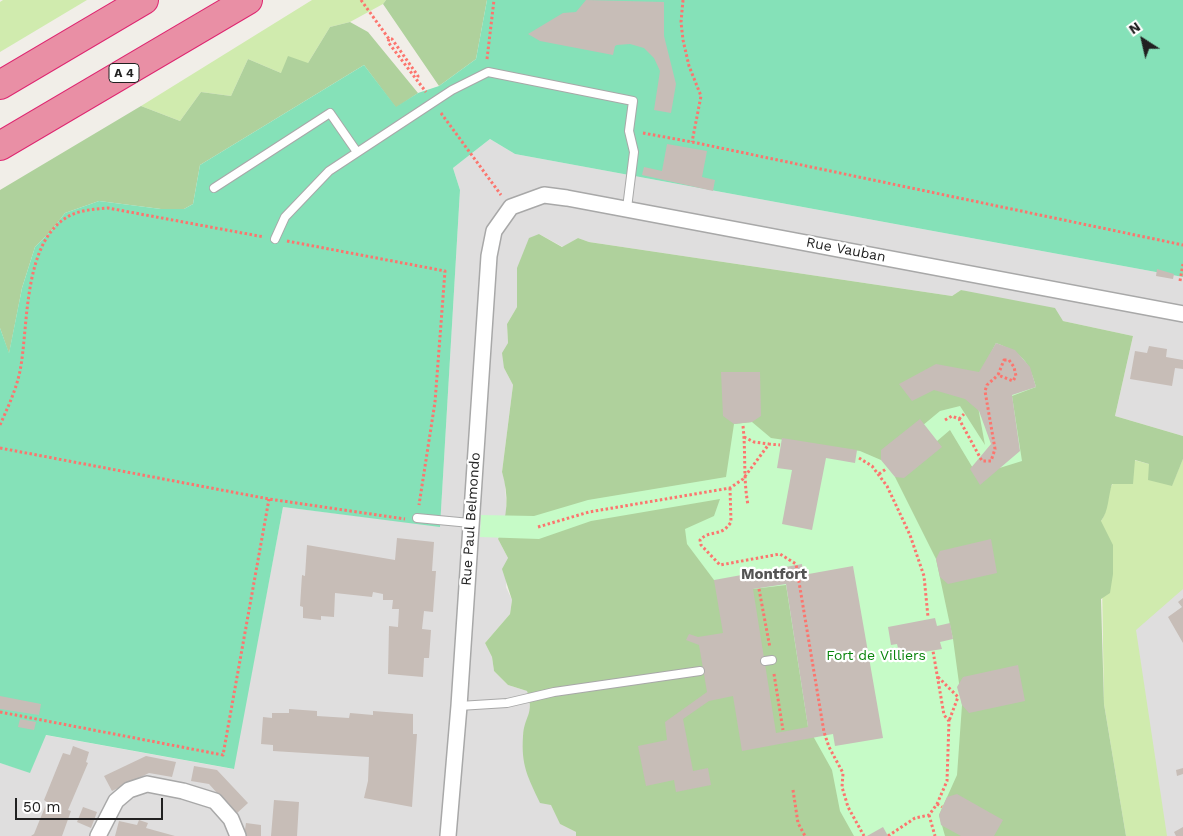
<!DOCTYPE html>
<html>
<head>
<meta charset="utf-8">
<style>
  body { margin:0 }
  #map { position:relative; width:1183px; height:836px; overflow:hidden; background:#f1eee8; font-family:"Work Sans",sans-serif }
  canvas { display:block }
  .north { position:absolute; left:1118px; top:15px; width:50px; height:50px; -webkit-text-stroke:4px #fff; paint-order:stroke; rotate:325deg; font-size:14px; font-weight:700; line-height:20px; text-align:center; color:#212121 }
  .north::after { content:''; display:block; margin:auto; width:18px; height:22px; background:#212121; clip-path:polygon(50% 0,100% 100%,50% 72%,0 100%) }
  .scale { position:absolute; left:15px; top:798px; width:148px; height:22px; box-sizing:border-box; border:2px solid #212121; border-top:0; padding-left:6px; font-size:15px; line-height:18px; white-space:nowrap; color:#212121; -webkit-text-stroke:4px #fff; paint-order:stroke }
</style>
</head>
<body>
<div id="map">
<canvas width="1183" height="836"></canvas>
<div class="north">N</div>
<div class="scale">50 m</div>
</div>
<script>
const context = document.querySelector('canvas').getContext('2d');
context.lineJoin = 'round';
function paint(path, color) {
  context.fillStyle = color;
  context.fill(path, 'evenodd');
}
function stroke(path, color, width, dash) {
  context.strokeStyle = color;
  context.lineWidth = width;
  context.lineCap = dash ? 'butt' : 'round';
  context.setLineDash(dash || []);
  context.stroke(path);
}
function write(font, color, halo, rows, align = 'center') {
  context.font = font + ' "Work Sans",sans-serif';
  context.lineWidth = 4.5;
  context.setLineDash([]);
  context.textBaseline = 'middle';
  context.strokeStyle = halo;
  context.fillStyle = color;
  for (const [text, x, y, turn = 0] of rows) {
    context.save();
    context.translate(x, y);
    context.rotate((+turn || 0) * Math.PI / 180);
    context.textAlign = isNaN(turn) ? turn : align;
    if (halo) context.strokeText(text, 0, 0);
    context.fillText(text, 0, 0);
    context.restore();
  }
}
const residential = new Path2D(`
  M490,139L515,154L1183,277V436L1115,416L1133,336L1063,321L961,290L952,296L589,242L578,238L563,247L539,234L518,293L517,307L507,324L508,343L504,368L513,385L502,472L505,482L507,518L498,539L508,558L506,587L512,600L510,614L485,643L492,657L494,671L508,685L527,691L532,705L523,734L560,824L576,832V836H0V763L30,772L45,735L233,769L283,507L440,526L460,190L453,168Z
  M1183,459V836H1126L1106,514L1172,485Z`);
const grass = new Path2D(`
  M3,0H87L0,52V2Z
  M312,0H386L383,4L350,22L330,27L308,63L281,73L248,59L231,96L201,92L180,121L141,106Z
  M1183,459V589L1136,630L1167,836H1126L1104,704L1101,521C1109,510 1105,495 1113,483C1118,475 1128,467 1134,460L1149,464L1172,485Z`);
const forest = new Path2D(`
  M386,0H487L476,59L439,86L383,4Z
  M350,22L368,32L418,93L396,108L364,65L200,165L193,204L184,209H161L99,201L65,213L52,230L35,247L22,288L9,354L0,328V190L141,106L180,121L201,92L231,96L248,59L281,73L288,56L308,63L330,27Z
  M539,234L562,247L578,238L589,242L952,296L961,290L1055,308L1063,321L1133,336L1115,416L1183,436V459L1172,486L1148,480L1149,464L1135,460L1133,484H1112C1108,496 1109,511 1101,521L1113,545V574L1110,593L1101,599L1104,704L1126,836H576V832L560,824L551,805L540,803C528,777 521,766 523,736C524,716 535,714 527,691L508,685L494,671L492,657L485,643L510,614L512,600L502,569L508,558L498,539C508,516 509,496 502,472L513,385L504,368L502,353L508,343L507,324L517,307V268L529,238Z`);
const park = new Path2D(`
  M996,343C1022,353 1029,361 1036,387L1012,396L1022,461L977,475L950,430L895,477L936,559L953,639L962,705L957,775L939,815L945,836H854L840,811L832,770L808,727L786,585L753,589L714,580L687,544L685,529L714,516L720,499L591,521L539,539L480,537L481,515L534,516L588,500L726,477L734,424L752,422L771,438L860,451L881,460L940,411L960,406L985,445L974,385Z`);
const pitch = new Path2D(`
  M487,0H1183V277L515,154L490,139L453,168L460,190L440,527L283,507L234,769L46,735L30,773L0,763V328L9,353L22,288L35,247L52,230L65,213L99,201L161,209H184L193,204L200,165L364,65L396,107L418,93L439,86L476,59Z`);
const building = new Path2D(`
  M586,0L664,2V36L676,84L671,113L654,110L660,71L654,58L644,48L630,44L617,45L615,46L613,55L540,41L528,34L563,13L576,12Z
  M667,144L707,151L702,177L715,180L713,191L642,175L644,167L662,171Z
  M1157,269L1174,274L1173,279L1156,276Z
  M996,343L1015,350L1030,367L1036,387L1012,395L1020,451L980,485L970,469L991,444L979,411L965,399L934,390L912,401L899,384L936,364L979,372Z
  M1149,346L1167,349L1166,357L1183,360V369L1175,368L1172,386L1130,379L1135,351L1147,353Z
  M721,372H760L761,416L752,422L734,424L723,416Z
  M920,419L942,447L904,478L895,477L881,460V450Z
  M782,438L857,450L855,463L826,458L812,530L782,524L792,470L777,468Z
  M397,538L434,542L432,571H436L433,612L424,611L422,629L431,630L429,658H424L423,677L388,674L389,626L398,627L399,609H392L393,600H383V594L373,592L372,597L335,593L334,617L321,616V620L303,618V607L300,606L302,575L305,576L307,545L395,560Z
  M991,539L997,573L948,584L940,577L936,559L940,551Z
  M802,564L803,575L853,566L883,738L835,746L833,734L742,751L733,696L709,701L683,719L693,771L708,768L711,785L676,792L674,780L646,786L638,746L667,740L665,722L707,692L699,645L686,640L689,634L698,637L723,633L714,580ZM786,584L808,727L776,733L753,589Z
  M1183,598V643L1168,617L1182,607L1178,602Z
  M935,618L937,626L950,623L953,639L940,642L942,649L900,656L897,644L891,645L888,627Z
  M1018,665L1025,701L969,713L962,705L957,687L963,677Z
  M0,696L41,704L39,715L0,709Z
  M289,709L317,711V716L349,718L350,713L373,715V711L413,714V734H417L412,807L364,798L368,781L369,757L273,751V745L261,744L263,717L272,718V713H289Z
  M20,719L36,722L34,730L18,727Z
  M73,746L89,752L86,762L88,763L68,810L71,811L62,836H31L34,834L47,802L44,800L63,753L70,755Z
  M146,756L176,762L172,777L149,773L112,791L104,776Z
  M194,766L217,770L248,803L236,814L209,784L191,781Z
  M1183,768V774L1177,776L1176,770Z
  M957,794L1003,820L994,836H961L941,825L939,815L947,797Z
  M274,800L299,802L297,836H271Z
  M83,807L97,812L91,828L77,822Z
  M139,820L148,823L146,828L175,836H115L119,821L137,825Z
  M246,823L261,825V836H244Z
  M883,827L888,836H867Z
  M1183,827V836H1176L1174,832Z`);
const path = new Path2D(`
  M361,0L389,39H392L418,76L417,79
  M683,0L681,22L683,40L689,66L701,96L692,142
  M389,39L388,42L426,92
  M487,59L494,0
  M441,113L501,195
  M643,133L692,142L1183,245
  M287,241L445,271L435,402L419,505
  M1180,281L1183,264
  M1004,360H1009L1014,367L1016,376L1013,381L998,375Z
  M959,419L964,414
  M945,420L952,416L959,419L982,461H991L995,449L985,391L987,385L998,375
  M0,425C8,407 16,390 20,371C29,326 22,239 71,215C82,210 95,209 108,208L264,237
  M743,426C746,453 743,478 748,505
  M744,437L754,442L769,444
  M0,448L269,499L405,519
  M859,458L872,466L887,486L910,535L924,576L928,617
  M879,474L886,469
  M730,488L731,522C721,538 710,529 700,540L701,545L720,565L780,554L796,564L824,732L829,747L843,773L842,787L848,807L864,836
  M538,527L589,512L730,488L743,479L769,444L780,445
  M759,589L770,648
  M774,674L783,730
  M938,677L958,697L949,721
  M0,712L223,755L269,499
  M793,790L798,823L805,836
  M937,804L942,807
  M929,815L935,836
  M888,836L915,818L929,815L937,804L947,781L949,721L944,715L933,651`);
const lane = new Path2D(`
  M214,188L330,113L357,152
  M275,239L285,217L329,171L452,90L488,72L633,101L629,131L634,152L627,208
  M417,518L470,523
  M765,661L772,660
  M459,706L507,703L554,692L700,671`);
const street = new Path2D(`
  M98,836L116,801L129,790L147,784L183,791L215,801L231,819L238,836
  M448,836L459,706L489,256L494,231L511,207L544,195L567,198L1183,314`);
const highway = new Path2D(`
  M0,85L144,0
  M0,146L248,0`);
const shields = [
  [124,73,30]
];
const shieldNames = [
  ["A 4",124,73]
];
const streetNames = [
  ["Rue Vauban",846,250,11],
  ["Rue Paul Belmondo",471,519,-86]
];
const parkNames = [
  ["Fort de Villiers",876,656]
];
const neighbourhoodNames = [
  ["Montfort",774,575]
];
paint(residential, '#dfdede');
paint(grass, '#d0ebae');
paint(forest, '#afd19c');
paint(park, '#c6fbc7');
paint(pitch, '#85e1b8');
paint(building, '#c7bdb7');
stroke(lane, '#a8a8a8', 10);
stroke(street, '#a8a8a8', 18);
stroke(highway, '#de2670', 30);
stroke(path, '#fc756e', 3, [2.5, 2.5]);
stroke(lane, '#fff', 8);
stroke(street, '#fff', 15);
stroke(highway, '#e98fa5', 28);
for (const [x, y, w] of shields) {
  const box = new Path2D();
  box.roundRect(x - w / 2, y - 9.5, w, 19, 4);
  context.fillStyle = '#fff';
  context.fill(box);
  stroke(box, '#212121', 1);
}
write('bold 12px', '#212121', null, shieldNames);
write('14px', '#212121', '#fff', streetNames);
write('14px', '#0a840d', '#fff', parkNames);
write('bold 15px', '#545454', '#fff', neighbourhoodNames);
</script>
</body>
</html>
